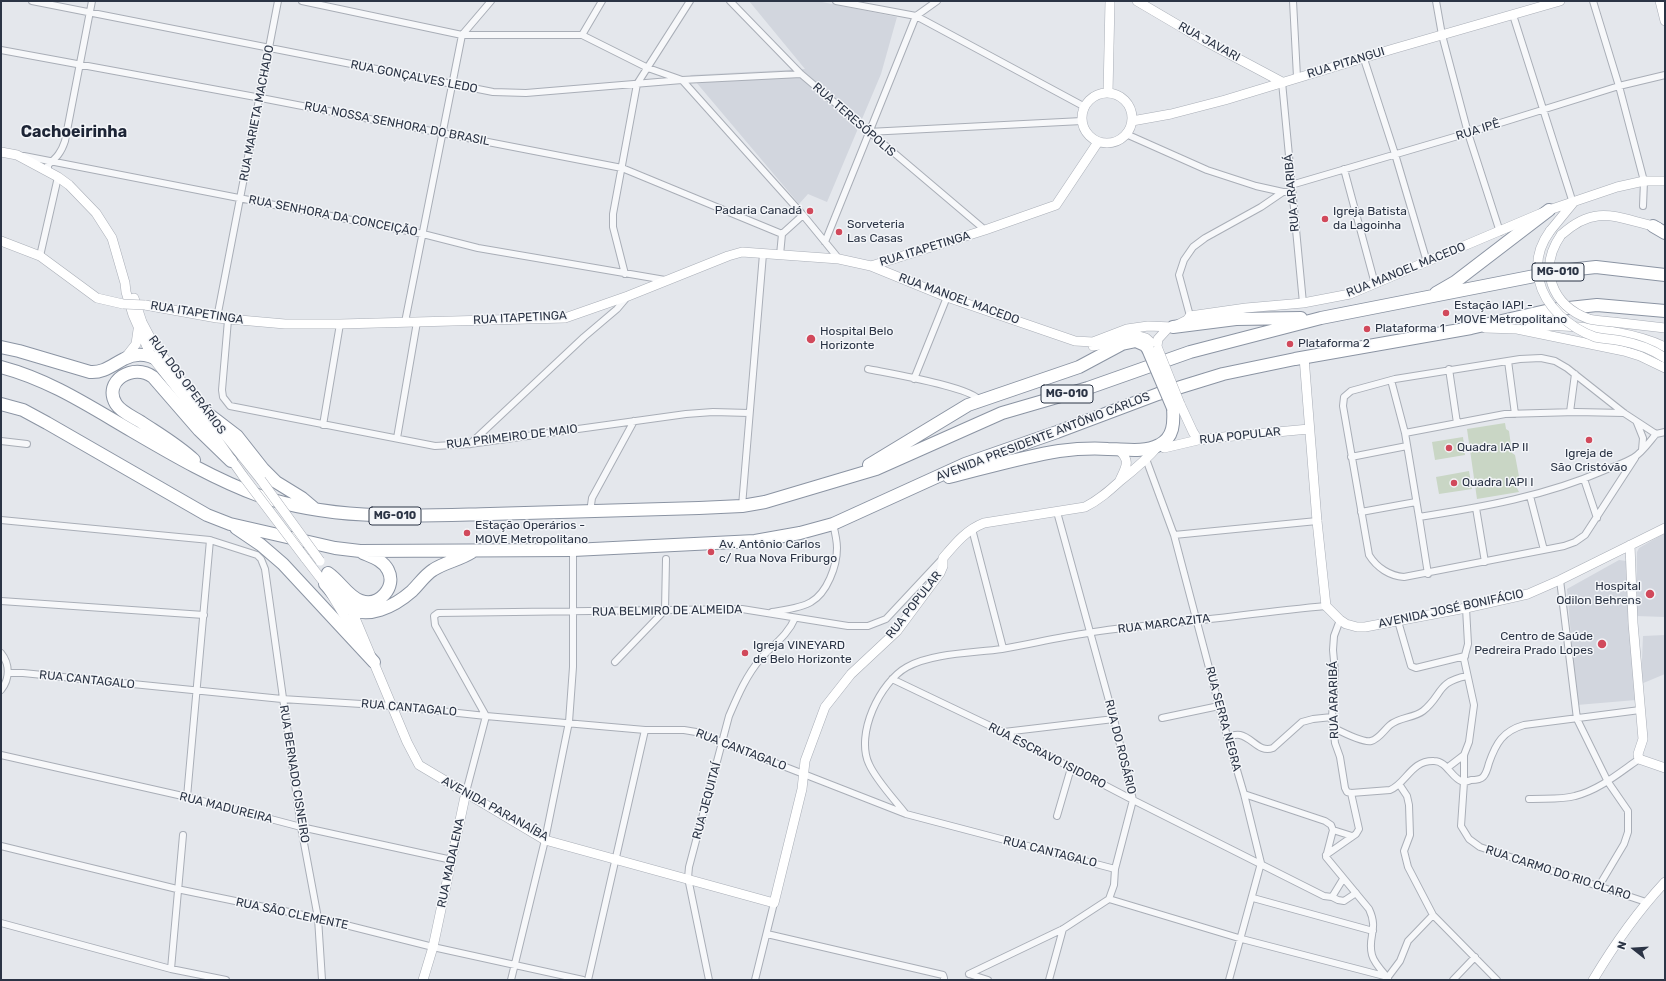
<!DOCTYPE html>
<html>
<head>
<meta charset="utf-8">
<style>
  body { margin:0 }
  #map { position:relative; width:1666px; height:981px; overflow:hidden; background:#e4e7ec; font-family:Rubik,sans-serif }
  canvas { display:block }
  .frame { position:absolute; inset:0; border:2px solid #2b3445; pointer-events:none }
  .north { position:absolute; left:1614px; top:929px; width:40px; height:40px; -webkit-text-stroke:3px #f4f6f9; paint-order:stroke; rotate:287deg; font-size:11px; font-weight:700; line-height:16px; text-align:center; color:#2b3445 }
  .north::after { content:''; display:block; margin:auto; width:14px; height:18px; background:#2b3445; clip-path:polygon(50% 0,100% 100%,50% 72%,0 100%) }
</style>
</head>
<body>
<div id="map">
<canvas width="1666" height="981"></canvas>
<div class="frame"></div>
<div class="north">N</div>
</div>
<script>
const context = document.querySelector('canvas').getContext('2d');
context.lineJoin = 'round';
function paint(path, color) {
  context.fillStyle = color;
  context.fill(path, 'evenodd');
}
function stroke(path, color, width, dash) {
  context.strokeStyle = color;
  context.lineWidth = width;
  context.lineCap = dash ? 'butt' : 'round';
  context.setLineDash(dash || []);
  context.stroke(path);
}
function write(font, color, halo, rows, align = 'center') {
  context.font = font + ' Rubik,sans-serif';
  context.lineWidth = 3;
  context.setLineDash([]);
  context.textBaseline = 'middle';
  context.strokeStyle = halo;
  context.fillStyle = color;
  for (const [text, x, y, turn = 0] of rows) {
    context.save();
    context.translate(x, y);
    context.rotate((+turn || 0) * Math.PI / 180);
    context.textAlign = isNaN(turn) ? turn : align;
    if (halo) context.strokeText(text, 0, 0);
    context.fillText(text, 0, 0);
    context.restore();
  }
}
const built = new Path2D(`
  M749,1H817L897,17L881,74L827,202L808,194L799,204L690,75L805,69Z
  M1665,533V617L1636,616L1637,552L1639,548Z
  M1619,560L1626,561L1636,700L1577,705L1567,589Z
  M1665,635V674L1641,684L1643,636Z`);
const green = new Path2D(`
  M1505,423L1506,429L1509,431L1512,453L1515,455L1520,482L1516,486L1519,492L1477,499L1467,429Z
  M1463,437L1465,455L1435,460L1432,442Z
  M1469,471L1472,489L1439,494L1436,477Z`);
const street = new Path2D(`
  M32,1L493,92L526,93L682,80L801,74
  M302,1L462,35H582L648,68L682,80L803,215L839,259
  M730,1L801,74L985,230
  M836,1L916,16L1085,107
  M1293,1L1297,77
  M1436,1L1442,35L1468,133L1500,232
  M1593,1L1619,86L1644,181L1643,206
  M1513,15L1573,203
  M582,35L602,1
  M1,50L261,98L622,168L782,234
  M1364,59L1395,154L1427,262
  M1282,82L1303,303
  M868,132L1082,121
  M1126,134L1207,170L1256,186L1283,192
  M24,156L423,234L478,248L665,280
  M1344,169L1375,284
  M48,172V165C57,157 61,153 65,141L92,1
  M1291,185L1468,133L1619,86L1665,75
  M825,242L916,16L937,1
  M780,255L782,234L803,215
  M40,256L58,177
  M625,274L613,227V214L637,84L690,1
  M1190,316L1179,275L1184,260L1193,247L1205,238L1261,207L1283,192H1291
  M217,318L278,1
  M228,320L222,390L223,397L230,406L435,446L470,444L686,414L713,412L749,413
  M405,322L462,35L491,1
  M1508,361L1515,414
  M868,369C887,373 973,387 980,401
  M1449,369L1457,423
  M914,379L947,297
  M1391,380L1405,433
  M1570,412L1575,374
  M1624,413L1576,412L1505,414L1405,433L1419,517C1483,507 1546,496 1605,470C1615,466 1625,463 1633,458C1642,453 1650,441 1656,434L1624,413L1567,368L1555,361L1541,358L1520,359L1395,379L1351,391L1344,397L1343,406L1369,555C1377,568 1390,576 1404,577L1564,546L1575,542L1585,535L1635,458
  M1637,423L1643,438L1642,450
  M323,425L340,324
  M1656,434L1665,432
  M397,438L417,322
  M1,441L27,444
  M470,444L584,337L617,309L628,296
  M1351,457L1407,446
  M1146,459L1174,535L1227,736L1244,794L1261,863L1229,980
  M1584,479L1597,518
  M1530,496L1544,550
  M742,506L763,254
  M1476,508L1485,562
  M590,512L592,498L634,421
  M1361,512L1416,502
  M1419,517L1428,574
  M1,520L210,540L257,555L261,559L265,569L301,827L318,918L322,980
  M972,529L1003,648
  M1174,535L1317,521
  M1560,580L1577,719L1608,782L1628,811V832L1624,844L1599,886
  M1,601L204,615
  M1466,608L1468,644L1464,659L1474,705L1469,742L1464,755V782L1461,826L1469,839L1480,847L1646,902
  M772,612C783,610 802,608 811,602C827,593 837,566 837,548C837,540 835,532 833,524
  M1398,621L1411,666L1416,668L1465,656
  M1,653C10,664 10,679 1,690
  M615,662L665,610L666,559
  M8,673H23L282,699L393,706L486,716L645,730H684L696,732L906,814L1115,869
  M892,679L1003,732L1133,800L1324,896L1332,897L1343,879
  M1162,718L1219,706
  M1334,728C1342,732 1363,743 1371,741C1379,739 1384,730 1390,725C1400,717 1414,718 1423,711C1443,695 1436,682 1467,676
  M1004,732L1114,719
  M1227,736C1231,736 1236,734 1240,735C1253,738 1259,753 1273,748L1302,722L1313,719L1332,717
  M1,755L187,797L301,827L452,860
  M1447,768L1464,755
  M1399,784L1407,796L1409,805L1410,835L1404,851L1408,867L1433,915L1497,980
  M466,792L486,716L435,625L434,616L438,613L742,609L848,626H868L886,619L943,558
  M1351,793L1390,790C1406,784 1411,760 1434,761C1447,761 1451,778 1463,782C1466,782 1468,781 1471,780C1475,780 1480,780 1483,777C1486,774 1488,767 1489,763C1496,743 1503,731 1524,725L1640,710
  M1244,794L1325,821L1331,825L1333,830L1352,836
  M187,797L210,540
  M1529,799C1544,798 1561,800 1575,796C1599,790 1619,773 1639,759
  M905,813C894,799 876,780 869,764C855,734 880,682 907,667C932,653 974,653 1002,649C1031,644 1059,637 1088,633C1123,627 1159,625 1194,621C1238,616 1282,610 1326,606
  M1057,816L1071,768
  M1333,830L1326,857L1369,909C1379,930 1367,937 1372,955C1374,963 1382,971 1388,978
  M1,846L177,889L318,918L433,947L583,980
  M1326,855L1356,834L1359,829L1351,793L1347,792L1345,788L1340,757L1335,743L1332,717L1335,672L1333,650L1334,636L1340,620
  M1332,897L1338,900L1344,901L1356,893
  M1253,898L1373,931
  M1109,899L1242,939L1388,977L1400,961L1408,941L1433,915
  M1,923L171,969L226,980
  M767,934L943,975L944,978V980
  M171,969L183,835
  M969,974L1063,929L1109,899L1114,885L1115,869L1133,800L1114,719L1057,512
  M969,974L988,980
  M511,980L545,840L569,722L573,667V550
  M588,980L645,730
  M709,980L688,878L689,867L729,716C738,695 746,676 761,658C773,645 788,635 795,618
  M755,980L774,903
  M1049,980L1063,929
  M1453,980L1475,957`);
const secondary = new Path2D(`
  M1137,1L1205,41L1282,82
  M1660,1L1665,21
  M1108,93L1110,1
  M1082 118a25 25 0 1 1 50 0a25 25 0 1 1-50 0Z
  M1132,121L1171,114L1225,100L1393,49L1560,1
  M1,152L17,155L58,177L69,185L96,213L112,238L125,283L126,292L133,315L151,356L219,442L243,476
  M1550,231L1573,203
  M1561,235C1597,202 1618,219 1658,227
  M1,241L40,256L97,298L123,304
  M871,266L947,297L1075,341L1093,342L1127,329L1148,326L1173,327L1187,320L1190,316L1246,308L1303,303L1350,294L1549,210L1617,187L1644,181H1665
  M134,298L142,322L151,339L172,369L261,480
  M145,305L217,318L285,324H340L565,318L628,296L728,256L742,252L839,259L871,266L985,230L1056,205L1098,142
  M1485,328L1517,329L1624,351L1640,356L1665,368
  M1529,328C1540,327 1552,325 1563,326C1593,327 1638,334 1665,347
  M1093,346L1112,343L1131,336H1139L1146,338L1158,349
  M1157,346L1158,339L1169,327
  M1304,357L1317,521L1326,606L1340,620L1346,624L1357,627H1365L1466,608L1528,594L1560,580L1665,528
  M125,358L136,344L138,330
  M1180,404L1193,432L1198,440
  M1164,448L1198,440L1223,437L1309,429
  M1119,450C1131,461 1126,467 1120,480
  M1630,545L1633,623L1643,739L1638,754L1639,759L1665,768
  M305,558L325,584L357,637
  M350,606L407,742L419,765L545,840L774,903L802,789L805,761L825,707L851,674L897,631L940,573L943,566V558C955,544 966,530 984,523L1085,507C1099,500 1109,491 1120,481C1134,470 1147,459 1159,445L1170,446
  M423,980L433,947L466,792
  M1593,980C1614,945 1637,912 1665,882`);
const highway = new Path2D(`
  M1653,226L1665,233
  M1436,293L1455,282L1549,210
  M1173,327L1236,319L1301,318
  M1,347L19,351L90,372C104,373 112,365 124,359C142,349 158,358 172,369
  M1,367C50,380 89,406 132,431C173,455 216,480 260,496C334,521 413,516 490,514C559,512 629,510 699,508L742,506L765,502L876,469L1002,413L1088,388L1190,352L1321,318L1560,271L1596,267L1665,275
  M1,404L23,410L47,423L207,515L230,524L335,548L360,551L573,550L755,541L800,533L833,524L965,464L1057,432L1158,394L1223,374L1295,359L1471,328L1550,310L1597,305L1665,311
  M207,413L237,436L263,469L276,482L302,498L315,509
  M194,460C178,445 159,434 141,422C133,417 121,412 116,404C102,381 134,362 153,377L199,430L231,461
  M869,465L968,405L1079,367L1122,344L1136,341L1145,345L1148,349
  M949,477C985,468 1022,457 1059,451C1075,449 1091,448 1108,449C1124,449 1144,453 1159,445C1174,438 1174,422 1173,408
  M236,528L261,545L283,564L374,662
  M328,573C340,581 348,597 361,601C379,607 397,587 388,570C383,560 372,557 363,553
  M325,584C332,591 337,601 346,606C367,621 395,606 412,591C419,584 425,575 433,570C445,562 460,560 472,552`);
const secondaryBridge = new Path2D(`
  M1550,231C1539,246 1535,262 1539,280C1545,307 1570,328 1595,337C1604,339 1613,339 1622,341C1638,344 1652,349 1665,358
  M1561,235C1538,268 1551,305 1589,319C1596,321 1605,321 1613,322C1630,324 1648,326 1665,328
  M123,304L145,305
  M1158,349L1180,404
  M243,476L305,558
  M261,480L320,561`);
const highwayBridge = new Path2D(`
  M1148,349L1173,408`);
const markers = [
  [810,211,4,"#d1495b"],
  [1325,219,4,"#d1495b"],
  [839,232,4,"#d1495b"],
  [1446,313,4,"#d1495b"],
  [1367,329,4,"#d1495b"],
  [811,339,5,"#d1495b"],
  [1290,344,4,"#d1495b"],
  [1589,440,4,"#d1495b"],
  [1449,448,4,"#d1495b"],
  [1454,483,4,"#d1495b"],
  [467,533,4,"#d1495b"],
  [711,552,4,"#d1495b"],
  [1650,594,5,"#d1495b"],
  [1602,644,5,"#d1495b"],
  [745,653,4,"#d1495b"]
];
const shields = [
  [1558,272,52],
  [1067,394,52],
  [395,516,52]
];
const shieldNames = [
  ["MG-010",1558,272],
  ["MG-010",1067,394],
  ["MG-010",395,516]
];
const streetNames = [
  ["RUA JAVARI",1209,42,29],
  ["RUA PITANGUI",1346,63,-17],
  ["RUA GONÇALVES LEDO",414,77,11],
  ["RUA MARIETA MACHADO",257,113,-79],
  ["RUA TERESÓPOLIS",854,120,41],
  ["RUA NOSSA SENHORA DO BRASIL",397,124,11],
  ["RUA IPÊ",1478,130,-17],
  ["RUA ARARIBÁ",1292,193,-95],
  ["RUA SENHORA DA CONCEIÇÃO",333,216,11],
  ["RUA ITAPETINGA",925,249,-17],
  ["RUA MANOEL MACEDO",1406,270,-22],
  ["RUA MANOEL MACEDO",959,299,20],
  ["RUA ITAPETINGA",197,313,9],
  ["RUA ITAPETINGA",520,318,-3],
  ["RUA DOS OPERÁRIOS",187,385,53],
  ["RUA POPULAR",1240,436,-6],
  ["RUA PRIMEIRO DE MAIO",512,437,-7],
  ["AVENIDA PRESIDENTE ANTÔNIO CARLOS",1043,437,-21],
  ["RUA POPULAR",914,605,-52],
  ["AVENIDA JOSÉ BONIFÁCIO",1451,609,-12],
  ["RUA BELMIRO DE ALMEIDA",667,611,-1],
  ["RUA MARCAZITA",1164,624,-7],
  ["RUA CANTAGALO",87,680,6],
  ["RUA ARARIBÁ",1334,700,-91],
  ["RUA CANTAGALO",409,708,5],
  ["RUA SERRA NEGRA",1223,719,75],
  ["RUA DO ROSÁRIO",1120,747,76],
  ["RUA CANTAGALO",741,750,21],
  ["RUA ESCRAVO ISIDORO",1047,756,27],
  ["RUA BERNADO CISNEIRO",294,774,81],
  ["RUA JEQUITAÍ",707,801,-75],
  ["RUA MADUREIRA",226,808,14],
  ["AVENIDA PARANAÍBA",495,809,29],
  ["RUA CANTAGALO",1050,852,14],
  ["RUA MADALENA",451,863,-78],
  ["RUA CARMO DO RIO CLARO",1558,873,18],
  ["RUA SÃO CLEMENTE",292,914,12]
];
const poiNames = [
  ["Padaria Canadá",802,211,"right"],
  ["Igreja Batista",1333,212],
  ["da Lagoinha",1333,226],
  ["Sorveteria",847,225],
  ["Las Casas",847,239],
  ["Estação IAPI -",1454,306],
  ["MOVE Metropolitano",1454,320],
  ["Plataforma 1",1375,329],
  ["Hospital Belo",820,332],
  ["Horizonte",820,346],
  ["Plataforma 2",1298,344],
  ["Quadra IAP II",1457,448],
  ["Igreja de",1589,454,"center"],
  ["São Cristóvão",1589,468,"center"],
  ["Quadra IAPI I",1462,483],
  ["Estação Operários -",475,526],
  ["MOVE Metropolitano",475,540],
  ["Av. Antônio Carlos",719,545],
  ["c/ Rua Nova Friburgo",719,559],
  ["Hospital",1641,587,"right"],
  ["Odilon Behrens",1641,601,"right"],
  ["Centro de Saúde",1593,637,"right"],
  ["Pedreira Prado Lopes",1593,651,"right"],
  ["Igreja VINEYARD",753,646],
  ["de Belo Horizonte",753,660]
];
const districtNames = [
  ["Cachoeirinha",74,132]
];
paint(built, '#d2d6de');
paint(green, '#c9d6c5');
stroke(street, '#a9aeb7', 8);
stroke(secondary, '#a9aeb7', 10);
stroke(highway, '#8b94a3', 14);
stroke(street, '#f7f8fa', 6);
stroke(secondary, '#fff', 9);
stroke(highway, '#fff', 12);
stroke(secondaryBridge, '#a9aeb7', 10, []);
stroke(highwayBridge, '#8b94a3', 14, []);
stroke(secondaryBridge, '#fff', 9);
stroke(highwayBridge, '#fff', 12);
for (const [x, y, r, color] of markers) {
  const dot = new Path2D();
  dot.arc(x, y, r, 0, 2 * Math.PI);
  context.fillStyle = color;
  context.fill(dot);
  stroke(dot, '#f4f6f9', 1.5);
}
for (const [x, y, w] of shields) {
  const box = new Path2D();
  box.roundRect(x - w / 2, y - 9, w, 18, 3);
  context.fillStyle = '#f4f6f9';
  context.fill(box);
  stroke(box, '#2b3445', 1);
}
write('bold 11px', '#2b3445', null, shieldNames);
write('12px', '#2b3445', '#f4f6f9', streetNames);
write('12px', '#2b3445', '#f4f6f9', poiNames, 'left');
write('bold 16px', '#1d2536', '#f4f6f9', districtNames);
</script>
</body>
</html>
